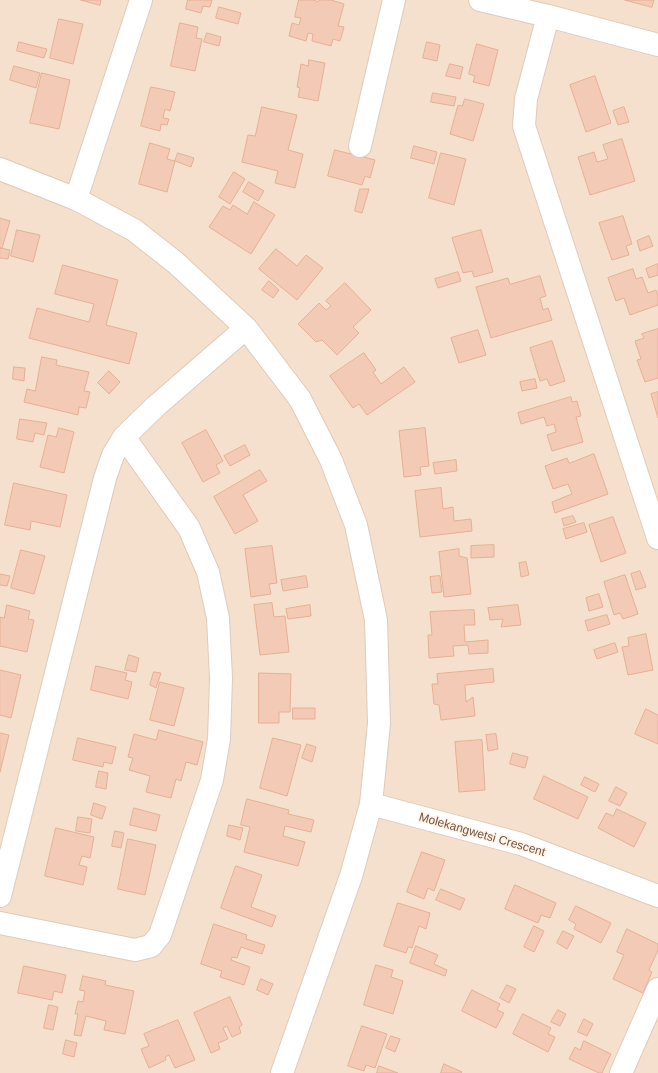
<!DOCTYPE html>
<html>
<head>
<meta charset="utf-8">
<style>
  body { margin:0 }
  canvas { display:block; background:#fdefde }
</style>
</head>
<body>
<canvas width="658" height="1073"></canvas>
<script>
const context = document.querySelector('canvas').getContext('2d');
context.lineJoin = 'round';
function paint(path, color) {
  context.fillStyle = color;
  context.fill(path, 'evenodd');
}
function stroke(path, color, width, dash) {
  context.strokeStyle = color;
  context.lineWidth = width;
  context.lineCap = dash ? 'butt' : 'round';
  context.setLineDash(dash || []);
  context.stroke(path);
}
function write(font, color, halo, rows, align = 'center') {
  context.font = font + ' Helvetica,sans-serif';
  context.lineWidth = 3;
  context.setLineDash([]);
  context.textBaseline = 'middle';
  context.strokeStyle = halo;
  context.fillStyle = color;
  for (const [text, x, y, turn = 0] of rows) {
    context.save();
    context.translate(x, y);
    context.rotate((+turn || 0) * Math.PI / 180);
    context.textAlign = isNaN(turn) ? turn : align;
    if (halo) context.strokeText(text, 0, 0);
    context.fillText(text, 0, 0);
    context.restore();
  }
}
const residential = new Path2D(`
  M0,0H658V1073H0Z`);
const building = new Path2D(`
  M81,0H101L100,5Z
  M188,0H212L210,7L203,6L201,13L186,9Z
  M299,0H314L318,2L319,0H331L344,4L338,26L344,27L340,41L333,39L331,46L312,41L313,34L308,33L306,41L289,36L292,23L299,25L301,18L295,17Z
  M625,0H654L652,7Z
  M219,7L241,13L238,24L216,18Z
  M59,19L83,24L73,64L50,58Z
  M180,23L198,27L196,38L202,39L195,71L171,66Z
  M207,33L221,37L219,46L204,42Z
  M19,42L47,49L44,58L17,51Z
  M427,42L440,45L437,61L423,58Z
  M477,44L498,50L489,86L473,82L475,76L469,74Z
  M309,60L325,63L318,101L298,97L300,88L297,87L301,64L308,66Z
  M450,64L463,67L460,79L446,76Z
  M14,66L40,73L36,88L10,80Z
  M42,73L70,80L59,129L30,123Z
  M595,76L611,123L586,132L570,85Z
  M151,87L175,92L170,111L165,109L163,118L169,119L167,125L161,124L160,131L141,126Z
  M433,93L456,97L454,106L431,102Z
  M465,99L484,104L473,141L450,134L458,105L462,106Z
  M262,107L297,115L288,150L303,154L295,188L275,183L278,171L242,162L248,135L255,136Z
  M624,107L629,122L618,125L613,111Z
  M622,139L635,181L590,195L578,157L594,152L597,162L608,159L603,145Z
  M150,143L170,149L167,159L175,161L167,192L139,184Z
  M414,146L437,152L434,164L411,158Z
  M335,150L375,160L370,178L365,176L362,185L328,176Z
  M178,153L194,158L191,167L175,161Z
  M441,153L466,159L454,205L429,198Z
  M234,172L245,179L230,204L219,197Z
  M249,182L264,191L258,201L243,192Z
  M360,189H369L362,213L355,211Z
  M254,202L275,215L251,254L209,227L223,206L230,210L233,205L247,214Z
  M623,216L632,244L626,246L629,255L612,260L599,223Z
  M0,218L10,221L2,248H0Z
  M17,230L40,235L33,262L11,256Z
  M481,230L493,272L474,277L472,271L463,273L452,238Z
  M649,236L653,246L640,251L637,241Z
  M0,248L10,250L8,259L0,258Z
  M276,249L297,266L306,255L323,268L297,300L259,269Z
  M658,264V275L649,278L646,269Z
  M63,265L118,280L106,325L137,333L129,364L29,338L37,308L89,322L94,304L55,294Z
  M633,269L636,279L642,277L648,293L656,290L658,296V305L630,315L624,298L616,301L608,278Z
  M458,272L461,281L438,288L435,279Z
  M540,276L546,296L540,298L543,310L548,308L552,320L491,338L476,287L508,278L510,284Z
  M269,281L279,290L273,298L262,290Z
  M345,283L371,310L353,327L359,333L337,355L322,340L316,342L298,324L319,303L326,310L331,306L326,301Z
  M658,329V378L645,382L637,360L641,359L635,341L644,338L642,334Z
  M478,330L486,355L459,363L451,338Z
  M552,341L565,381L550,386L547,379L540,381L530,348Z
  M364,353L376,370L373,372L381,384L404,367L415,382L367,415L359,404L353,408L330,376Z
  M42,357L57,360L56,365L89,372L84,391L90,392L86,408L79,407L78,415L24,402L27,389L35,391Z
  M14,367L25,368L24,381L13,379Z
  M109,371L120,382L109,394L98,383Z
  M535,379L537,388L522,391L520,382Z
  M658,392V418L651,394Z
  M571,397L572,402L577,401L581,416L576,417L583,442L552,451L547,435L556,432L554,424L547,426L544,417L521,424L518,413Z
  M20,419L47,423L44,435L35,433L33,442L17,439Z
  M59,428L74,432L64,473L40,467L48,435L56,437Z
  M425,428L429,466L420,467L421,475L404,477L399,431Z
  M206,430L223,461L216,465L220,473L203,482L182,443Z
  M245,445L250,455L230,466L224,456Z
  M594,454L608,494L555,513L552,502L572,494L568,484L553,489L545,466L567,458L569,463Z
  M456,460L457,471L435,474L433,463Z
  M260,470L267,481L243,495L258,521L235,534L214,497Z
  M14,483L67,495L60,527L31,521L30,530L5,525Z
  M441,488L443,509L453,507L454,521L471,519L472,531L420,537L415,491Z
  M573,516L576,522L564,526L562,519Z
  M613,517L626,553L601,562L589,525Z
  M584,523L587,532L566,539L563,529Z
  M494,545V557L471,558V546Z
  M272,546L277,583L269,584L271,594L251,597L245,549Z
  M459,549V556L467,558L471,594L444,597L439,552Z
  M21,550L45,556L34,594L11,588Z
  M526,562L529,575L521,577L519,563Z
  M640,571L646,587L636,590L631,574Z
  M0,574L10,576L7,586L0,585Z
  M625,575L638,614L623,619L620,613L614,615L604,582Z
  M306,576L308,587L283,591L281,580Z
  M440,576L442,592L432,593L430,577Z
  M599,594L603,607L589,611L586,598Z
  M272,603L274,617L285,616L289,652L260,655L254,605Z
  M7,605L30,611L28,619L34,620L27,652L0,646V617L4,618Z
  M310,605L311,616L288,619L286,609Z
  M518,605L521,625L501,627L503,619L490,620L488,608Z
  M474,610L475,625H464L465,642L488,640V653L469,654L468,645L453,646L454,656L429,658L428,635H432L430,612Z
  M607,615L610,624L588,631L585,621Z
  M646,634L653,670L628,675L622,647L629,646L628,638Z
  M615,643L618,652L597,659L594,650Z
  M129,655L139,658L136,672L125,670Z
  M96,666L127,673L125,680L132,682L128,699L91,690Z
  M493,669L494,682L465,685L466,702L473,697L475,716L441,720L439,705L434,704L432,684H438L437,674Z
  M0,670L21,675L11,718L0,715Z
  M154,672L161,673L156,688L150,685Z
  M259,673L291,674L290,712H279V723H259Z
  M160,682L184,688L174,726L150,720Z
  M293,708H315V719H293Z
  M646,709L658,715V744L635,734Z
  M159,730L203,742L197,765L186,762L181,781L176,779L171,798L146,792L150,776L129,770L133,758L128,757L134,734L156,740Z
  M0,733L9,735L0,772Z
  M496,734L498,749L488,751L486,735Z
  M78,738L116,747L112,764L104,762L103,767L73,760Z
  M273,738L301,745L287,796L260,788Z
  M482,740L485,790L459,792L455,742Z
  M307,744L316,747L312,762L302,758Z
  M513,753L528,757L525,768L510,764Z
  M99,771L108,773L106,789L96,787Z
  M544,776L588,797L578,819L534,799Z
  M585,777L599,784L595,792L581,785Z
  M616,787L627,793L620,806L609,801Z
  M247,799L289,810L288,814L314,820L311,832L285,826L283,836L305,842L298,866L244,852L250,827L241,825Z
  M94,803L106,807L102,819L91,815Z
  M134,808L160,815L156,831L130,825Z
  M617,809L646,823L634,847L598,828L606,813L613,816Z
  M78,817L92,819L90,833L76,831Z
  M229,825L243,828L240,840L227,836Z
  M56,828L94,837L90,858L82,856L79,865L87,867L83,885L45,876Z
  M115,831L124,833L121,848L112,846Z
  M128,839L156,845L145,895L118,889Z
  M422,852L445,860L434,891L428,888L424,899L407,892Z
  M236,866L262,875L251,907L276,916L272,927L221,908Z
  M515,885L556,903L550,918L541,915L538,923L505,909Z
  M441,889L465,899L460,910L436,900Z
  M398,903L430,913L426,929L419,926L412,948L408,947L406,953L384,946Z
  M576,906L611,923L601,943L574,929L576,924L569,920Z
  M214,924L247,935L246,939L265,945L262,954L241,947L237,958L232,957L231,960L250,967L244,985L220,977L222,971L201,964Z
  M534,926L544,931L534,952L524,947Z
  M627,929L658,944V950L649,970L652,972L643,993L613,979L624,955L617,952Z
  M563,931L574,936L567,949L557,943Z
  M416,946L438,955L434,964L447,970L445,976L410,963Z
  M376,965L393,970L391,977L403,981L393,1014L364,1005Z
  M24,966L66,975L62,993L54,991L52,1000L18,993Z
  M83,976L106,981L105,985L134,991L125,1034L104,1030L106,1021L86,1016L81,1036L74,1035L78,1014H75L78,1001L83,1002L85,991L80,990Z
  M261,979L273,984L268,995L257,990Z
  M507,985L516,989L509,1003L500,998Z
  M472,990L500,1004L497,1010L504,1013L496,1028L462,1011Z
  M230,997L242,1025L239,1027L241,1033L232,1037L227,1026L223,1028L228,1039L218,1043L220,1049L211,1053L194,1013Z
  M49,1005L58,1007L53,1030L44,1028Z
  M558,1010L566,1014L560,1026L551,1022Z
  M523,1014L551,1028L548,1034L555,1037L548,1052L513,1034Z
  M584,1019L593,1024L587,1036L578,1032Z
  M178,1020L195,1060L175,1068L169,1055L165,1057L166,1060L149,1068L141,1049L149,1046L144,1034Z
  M362,1026L387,1034L375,1068L366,1065L364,1071L348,1066Z
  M391,1036L400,1039L395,1052L386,1048Z
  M66,1040L77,1043L74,1057L63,1054Z
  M584,1041L611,1054L602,1073H599L569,1059L575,1047L580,1050Z
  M444,1064L462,1072L461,1073H441Z
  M379,1066L398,1073H377Z`);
const minor = new Path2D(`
  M480,0L548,16L658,45
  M548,16L526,99L524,126L658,538
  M360,146L394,0
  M0,169L76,199L134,230L176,263L246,328L300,399L331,460L356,525L376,620L379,723L371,804L351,876L282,1073
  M76,199L141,0
  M371,804L521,844L658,896
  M0,896L105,478L113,455L124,437L156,406L246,328
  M0,923L135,950L151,946L160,935L212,780L219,739L221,678L218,618L208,572L189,528L124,437
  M621,1073L658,989`);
const streetNames = [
  ["Molekangwetsi Crescent",482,835,16]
];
paint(residential, '#f4e0cc');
paint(building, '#f3cab5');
stroke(building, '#e6b095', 1);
stroke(minor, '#e0caba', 24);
stroke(minor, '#fff', 22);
write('12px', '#735446', '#fff3e5', streetNames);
</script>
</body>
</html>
